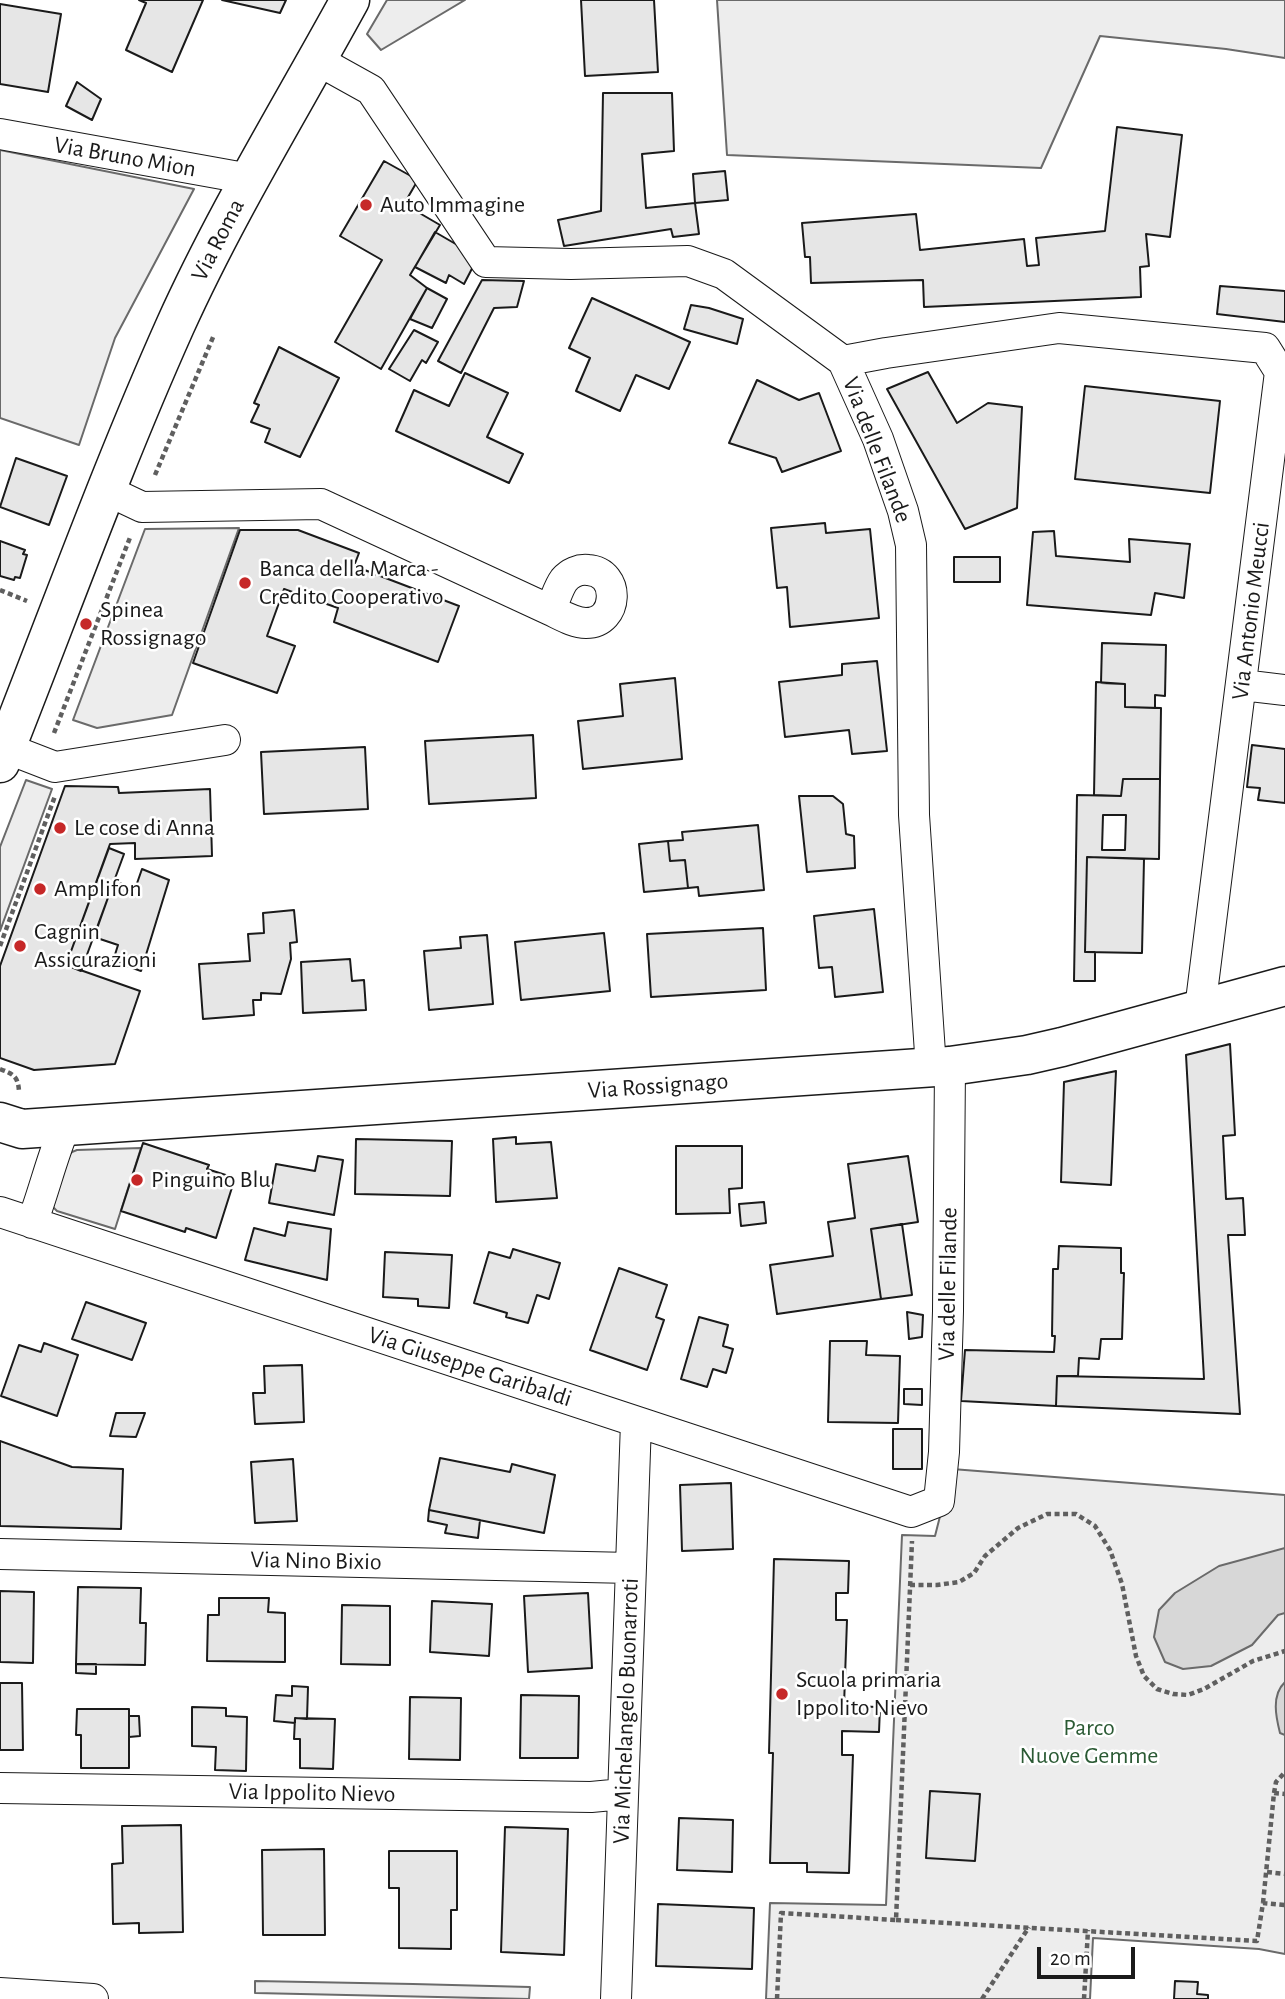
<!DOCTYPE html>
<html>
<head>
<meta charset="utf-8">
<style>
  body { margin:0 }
  #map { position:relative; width:1285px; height:1999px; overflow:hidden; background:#fff; font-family:"Alegreya Sans",sans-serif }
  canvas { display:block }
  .scale { position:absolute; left:1037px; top:1947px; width:98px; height:32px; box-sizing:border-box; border:4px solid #1a1a1a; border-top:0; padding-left:9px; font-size:21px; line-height:24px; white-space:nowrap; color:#1a1a1a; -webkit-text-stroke:5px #fff; paint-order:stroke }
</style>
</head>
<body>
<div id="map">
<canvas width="1285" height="1999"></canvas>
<div class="scale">20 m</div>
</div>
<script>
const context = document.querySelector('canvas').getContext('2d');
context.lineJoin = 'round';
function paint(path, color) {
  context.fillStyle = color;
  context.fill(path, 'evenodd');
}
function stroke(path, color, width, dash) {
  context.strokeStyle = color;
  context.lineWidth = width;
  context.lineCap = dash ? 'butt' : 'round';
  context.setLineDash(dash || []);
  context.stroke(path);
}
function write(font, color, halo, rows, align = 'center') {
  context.font = font + ' "Alegreya Sans",sans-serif';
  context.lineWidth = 5;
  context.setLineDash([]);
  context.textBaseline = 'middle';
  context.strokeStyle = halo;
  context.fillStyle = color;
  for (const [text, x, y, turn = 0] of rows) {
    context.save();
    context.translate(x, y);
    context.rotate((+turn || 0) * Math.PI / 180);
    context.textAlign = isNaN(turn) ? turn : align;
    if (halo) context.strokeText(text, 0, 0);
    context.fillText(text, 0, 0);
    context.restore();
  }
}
const built = new Path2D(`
  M387,0H465L381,50L367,34Z
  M717,0H1285V58L1226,49L1100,36L1041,168L727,155Z
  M0,150L194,189L115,338L79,445L0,418Z
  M239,528L172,715L97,728L73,720L145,529Z
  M26,780L52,789L0,931V847Z
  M141,1148L115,1229L57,1211L53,1207L69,1155L72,1152L77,1150Z
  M952,1469L1285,1495V1954L1259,1949L1093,1938L1090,1999H766L770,1903L886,1905L902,1535L935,1536Z
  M255,1981L413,1984L530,1987L529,1999L255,1993Z`);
const water = new Path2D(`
  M1285,1548V1613L1278,1615L1252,1645L1211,1666L1183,1669L1165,1662L1154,1637L1159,1610L1175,1593L1219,1566Z
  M1285,1682V1735L1280,1733C1276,1717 1271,1695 1285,1682Z`);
const building = new Path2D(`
  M139,0H203L172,72L126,50L146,3Z
  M222,0H286L280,13Z
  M581,0H654L658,72L585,76Z
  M0,4L61,14L48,92L0,84Z
  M77,82L101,99L92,120L66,106Z
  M603,93H672L674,151L642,154L646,208L695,203L699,234L673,237L671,229L564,246L558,220L601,211Z
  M1117,127L1182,135L1170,237L1146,234L1149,266L1140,267L1141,297L924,307L923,280L811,283L810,257H805L802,223L916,214L920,250L1024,239L1027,266L1039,265L1036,238L1105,231Z
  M384,161L418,180L404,204L440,225L410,275L427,288L381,369L335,342L382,260L340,236Z
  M725,171L728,200L695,203L693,174Z
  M435,232L478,257L464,284L449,275L446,283L415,267Z
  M482,280L524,281L517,307L494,308L461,373L438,361Z
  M1220,286L1285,291V322L1217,314Z
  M427,288L447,299L432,328L410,319Z
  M592,298L690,342L669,389L636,375L620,411L576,391L590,358L569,348Z
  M691,305L709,308L743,319L737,344L684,329Z
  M414,330L438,342L426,363L422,360L410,381L389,369Z
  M279,347L339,378L300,457L265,442L270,429L251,422L259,405L254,403Z
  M928,372L957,423L988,403L1022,407L1017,508L965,529L887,389Z
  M465,373L508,393L487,437L523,454L509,483L396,431L414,390L449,406Z
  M757,380L799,400L819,393L841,451L782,472L776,458L729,443Z
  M1085,386L1220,401L1210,493L1075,479Z
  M16,458L67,476L49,525L0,507Z
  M825,523L826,533L870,529L879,618L790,627L787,587L777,588L771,528Z
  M240,530H298L359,553L354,566L459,606L438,662L334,622L338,608L284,589L267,636L295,646L277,693L193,663Z
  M1054,531L1056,556L1130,562L1129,539L1190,544L1184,598L1155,593L1151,615L1027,605L1033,532Z
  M0,541L25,550L23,554L27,555L20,578L15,577L14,580L0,576Z
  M954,557H1000V582H954Z
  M1102,643L1166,645L1165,696L1155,695V708L1125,707V684L1101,683Z
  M877,661L887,751L852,754L849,730L785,737L779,682L842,675V664Z
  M675,678L682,759L583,769L578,721L623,716L620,684Z
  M1096,682L1125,684V707L1161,708L1160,779H1123L1121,796L1094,795Z
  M533,735L536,798L429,804L425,741Z
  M1252,745L1285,749V803L1258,800L1260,788L1247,787Z
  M365,747L368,809L264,814L261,752Z
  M1123,779H1160L1159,859L1087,857L1085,952H1095V981H1074L1077,795L1121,796ZM1103,815H1126L1125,850H1102Z
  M65,786L118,787L119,793L210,789L212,856L135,859V843L110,844L66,965L140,991L115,1064L34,1070L0,1058V966Z
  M799,796H833L843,804L846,834L854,836L855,868L807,872Z
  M758,825L764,890L699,896L698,887L688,888L685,860L670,861L668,841L683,840L682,832Z
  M668,841L670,861L685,860L688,888L644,892L639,844Z
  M109,848L124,854L81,971L66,965Z
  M1087,857L1144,859L1142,953L1085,952Z
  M142,869L169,880L141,971L113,961L118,945L94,937L114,881L135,889Z
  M874,909L883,992L835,997L832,967L819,968L814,916Z
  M294,910L297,942L290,943L291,959L281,994L261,993V1000H253L254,1015L203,1019L199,964L250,961L248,934L264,933L263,913Z
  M763,928L766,990L651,997L647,934Z
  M604,933L610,991L521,1000L515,942Z
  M487,935L493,1004L429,1010L424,951L461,948L460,937Z
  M350,959L352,981L364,980L366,1010L303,1013L301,962Z
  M1230,1044L1235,1135L1223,1136L1226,1199L1243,1198L1245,1235H1228L1240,1414L1056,1406L1057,1376L1204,1379L1186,1055Z
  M1116,1071L1111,1185L1061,1182L1064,1082Z
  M516,1137V1144L551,1142L557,1198L496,1202L493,1139Z
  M356,1139L452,1141L450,1196L355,1194Z
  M143,1143L209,1165L207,1169L235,1178L216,1238L186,1228L185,1232L121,1211Z
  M676,1146H742V1188L729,1189L730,1213L676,1214Z
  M318,1156L343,1160L334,1215L269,1203L276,1164L315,1171Z
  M908,1156L918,1222L871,1229L881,1299L777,1314L770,1265L833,1256L828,1222L855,1218L848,1164Z
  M764,1202L766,1223L741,1226L739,1204Z
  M288,1222L331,1229L327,1280L245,1260L254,1228L285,1236Z
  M902,1224L912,1295L881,1299L871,1229Z
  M1059,1246L1121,1248V1273H1124L1122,1339H1101L1099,1359L1079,1358L1078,1376H1057L1056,1406L961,1401L965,1350L1054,1352L1055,1336H1052L1053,1269H1058Z
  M513,1249L560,1263L549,1299L537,1295L528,1323L506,1317L507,1313L474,1303L489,1252L510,1258Z
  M385,1252L452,1255L449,1308L418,1306V1299L383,1297Z
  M619,1268L667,1285L656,1317L664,1320L647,1370L590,1350Z
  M86,1302L146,1323L132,1360L72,1339Z
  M907,1312L923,1315L922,1337L909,1339Z
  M699,1317L728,1325L723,1346L733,1349L726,1373L713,1369L707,1387L681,1379Z
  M830,1341H867L866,1355L900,1356L898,1423L828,1422Z
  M44,1343L78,1355L57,1416L1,1396L19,1345L41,1352Z
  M302,1365L304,1422L255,1424L253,1393H265L264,1366Z
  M904,1389H922V1405L904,1404Z
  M116,1413H145L136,1437L110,1436Z
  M893,1429H922V1469H893Z
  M0,1441L72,1467L123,1469L121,1529L0,1526Z
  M440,1458L510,1472L512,1464L555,1475L544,1533L429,1510Z
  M293,1459L297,1521L255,1523L251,1462Z
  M731,1483L733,1549L682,1551L680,1485Z
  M429,1510L480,1520L478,1538L445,1533L447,1525L428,1521Z
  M774,1559L849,1561L848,1593H836V1620H847L844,1706L880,1707L879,1732L842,1731V1755H853L849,1873L807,1872V1863H770L773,1753H769Z
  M78,1587L141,1588L140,1623H146L145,1665L76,1664Z
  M0,1591L34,1592L33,1663L0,1662Z
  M588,1593L592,1668L528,1672L524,1596Z
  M219,1598H269L268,1612L285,1613V1662L207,1661L208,1615H219Z
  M432,1601L492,1604L489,1656L430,1652Z
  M342,1605L390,1606V1665L341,1664Z
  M76,1664H96V1674L76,1673Z
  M0,1683H22L23,1750H0Z
  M292,1686L308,1687L307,1719L295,1718V1723L274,1721L276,1695L292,1696Z
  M521,1695L579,1696L578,1758H520Z
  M410,1697L461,1698L460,1760L409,1759Z
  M192,1707L226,1708V1716L247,1717L246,1771L215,1770L216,1747L192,1746Z
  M77,1709H129V1768H81V1735H76Z
  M129,1716H139L140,1736L129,1737Z
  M295,1718L335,1719L333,1769L300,1768V1739H294Z
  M930,1791L980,1794L975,1861L926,1858Z
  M679,1818L733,1820L732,1872L677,1870Z
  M181,1825L183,1932L139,1933V1923L113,1924L112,1864L123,1863L122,1826Z
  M505,1827L568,1829L564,1955L501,1952Z
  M324,1849L325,1935H263L262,1850Z
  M389,1851H457V1910H451V1949L399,1948V1888H389Z
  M658,1904L754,1908L752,1969L656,1966Z
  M1175,1981L1198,1982L1197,1994L1208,1995V1999H1174Z`);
const path = new Path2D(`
  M155,475L214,335
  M0,590L27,601
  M54,733L131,535
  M0,946L55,796
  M0,1069C13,1074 18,1076 19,1091
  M910,1585H937L959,1582L974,1573L985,1556L1018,1528L1047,1514H1076L1095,1526L1110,1550L1122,1584L1136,1656L1144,1676L1157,1689L1173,1694L1188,1695L1204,1689L1253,1661L1285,1651
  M1274,1793L1276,1782L1285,1772
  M1267,1872L1285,1874
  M1263,1903L1274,1793L1285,1794
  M896,1920L1257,1941L1263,1903L1285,1905
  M777,1999L781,1913L896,1920L912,1541
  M982,1999L1029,1927
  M1084,1999L1088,1930`);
const street = new Path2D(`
  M317,60L371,90L486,262L571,264L688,261L724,274L843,361L878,439L903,511L911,545L914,815L931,1068
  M0,134L250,179
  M843,361L886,353L1059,328L1265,348L1280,372L1200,1009
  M106,490L142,507L321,504L550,610C561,615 574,623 586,623C619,623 621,572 588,570C579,569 570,573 564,580C558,588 555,601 550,610
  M1242,685L1285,690
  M6,748L55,767L225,740
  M0,1212L911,1512L939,1501L944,1452L948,1311L950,1066
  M32,1223C44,1191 52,1157 65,1126
  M0,1554L631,1568
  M0,1788L591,1797L623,1794
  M0,1993L93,1999
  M616,1999L636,1422`);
const secondary = new Path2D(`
  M0,763C58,617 111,469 175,326C226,213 291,108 350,0
  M0,1122L22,1129L950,1066L1027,1055L1062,1047L1285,986`);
const markers = [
  [366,205,7,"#c62828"],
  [245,583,7,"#c62828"],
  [86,624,7,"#c62828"],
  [60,828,7,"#c62828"],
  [40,889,7,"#c62828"],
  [20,946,7,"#c62828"],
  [137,1180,7,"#c62828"],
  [782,1694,7,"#c62828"]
];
const streetNames = [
  ["Via Bruno Mion",125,157,10],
  ["Via Roma",218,240,-63],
  ["Via delle Filande",877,450,69],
  ["Via Antonio Meucci",1251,611,-83],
  ["Via Rossignago",658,1086,-4],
  ["Via delle Filande",948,1284,-89],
  ["Via Giuseppe Garibaldi",470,1367,18],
  ["Via Nino Bixio",316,1561,1],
  ["Via Michelangelo Buonarroti",626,1711,-88],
  ["Via Ippolito Nievo",312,1793,1]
];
const poiNames = [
  ["Auto Immagine",380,205],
  ["Banca della Marca -",259,569],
  ["Credito Cooperativo",259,597],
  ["Spinea",100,610],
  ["Rossignago",100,638],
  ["Le cose di Anna",74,828],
  ["Amplifon",54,889],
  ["Cagnin",34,932],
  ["Assicurazioni",34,960],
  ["Pinguino Blu",151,1180],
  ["Scuola primaria",796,1680],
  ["Ippolito Nievo",796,1708]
];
const parkNames = [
  ["Parco",1089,1728],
  ["Nuove Gemme",1089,1756]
];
paint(built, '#ededed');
stroke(built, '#6a6a6a', 2);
paint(water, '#d7d7d7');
stroke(water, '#6a6a6a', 2);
paint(building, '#e6e6e6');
stroke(building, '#1a1a1a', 2);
stroke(street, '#1a1a1a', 32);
stroke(secondary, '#1a1a1a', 41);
stroke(path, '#5f5f5f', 4.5, [5, 3.5]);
stroke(street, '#fff', 30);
stroke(secondary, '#fff', 38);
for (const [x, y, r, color] of markers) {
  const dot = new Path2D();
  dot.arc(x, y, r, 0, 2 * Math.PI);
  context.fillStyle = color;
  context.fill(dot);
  stroke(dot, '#fff', 2.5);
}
write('24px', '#1a1a1a', '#fff', streetNames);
write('24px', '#1a1a1a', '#fff', poiNames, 'left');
write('24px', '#2b5a34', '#fff', parkNames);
</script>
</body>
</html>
